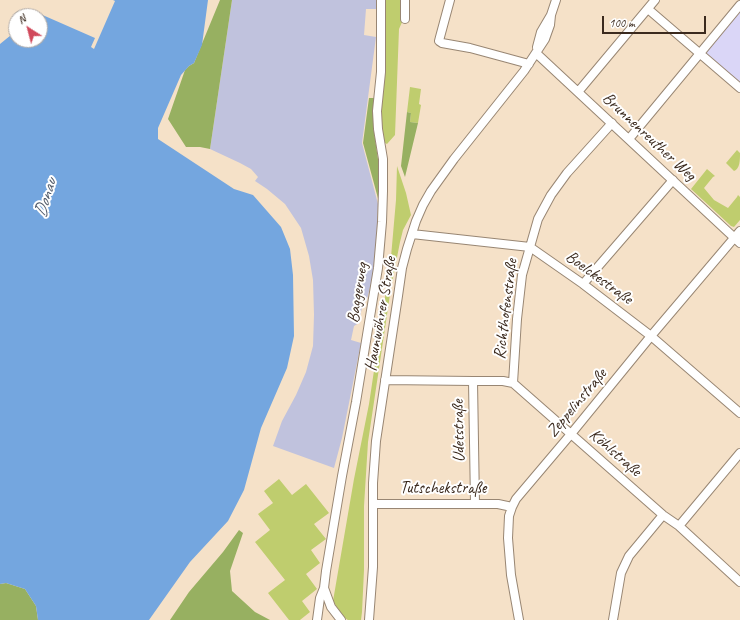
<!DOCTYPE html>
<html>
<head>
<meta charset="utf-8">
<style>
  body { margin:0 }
  #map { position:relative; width:740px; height:620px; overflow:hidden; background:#f5e1c8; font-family:Caveat,sans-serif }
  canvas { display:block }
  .north { position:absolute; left:8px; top:8px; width:40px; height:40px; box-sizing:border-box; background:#fff; border:1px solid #b1aaa5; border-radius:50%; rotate:324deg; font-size:11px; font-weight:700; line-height:16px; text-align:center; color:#3b2a1e }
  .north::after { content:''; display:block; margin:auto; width:14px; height:18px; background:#d1495b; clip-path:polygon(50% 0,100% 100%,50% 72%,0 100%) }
  .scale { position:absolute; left:602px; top:16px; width:104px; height:18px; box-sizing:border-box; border:2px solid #3b2a1e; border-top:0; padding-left:5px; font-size:12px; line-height:14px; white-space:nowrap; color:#3b2a1e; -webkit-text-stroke:3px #fff; paint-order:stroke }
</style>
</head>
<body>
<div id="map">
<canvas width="740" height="620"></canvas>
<div class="north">N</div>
<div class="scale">100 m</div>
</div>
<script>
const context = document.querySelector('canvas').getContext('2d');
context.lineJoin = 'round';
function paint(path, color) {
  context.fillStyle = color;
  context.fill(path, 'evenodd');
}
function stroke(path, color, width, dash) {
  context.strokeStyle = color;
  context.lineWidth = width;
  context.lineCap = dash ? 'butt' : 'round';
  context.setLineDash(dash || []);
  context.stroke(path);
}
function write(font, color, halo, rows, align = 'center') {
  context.font = font + ' Caveat,sans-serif';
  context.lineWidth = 4;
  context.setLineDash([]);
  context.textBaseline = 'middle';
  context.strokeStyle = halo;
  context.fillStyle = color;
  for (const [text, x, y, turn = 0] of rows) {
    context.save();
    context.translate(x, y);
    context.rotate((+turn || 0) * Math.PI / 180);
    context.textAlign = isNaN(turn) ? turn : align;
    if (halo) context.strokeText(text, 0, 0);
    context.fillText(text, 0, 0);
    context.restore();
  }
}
const built = new Path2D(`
  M740,9V83L705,52Z`);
const industrial = new Path2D(`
  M232,0H377V9H366L364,35L376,37L362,143L378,204L375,268L367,299L362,307L359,323L354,326L351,340L361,343L342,438L334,468L273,446L282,421L296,395L306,372L313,346L314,315L313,280L309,256L301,228L285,204L267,189L255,181L258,177L251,169L240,163L210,149Z`);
const green = new Path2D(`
  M386,0H401V12L403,20L399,29L395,135L387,144L385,143L383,140L380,110L384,71Z
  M410,87L421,89L419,104L421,105L418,123L410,122L411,113L407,112Z
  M737,150L740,153C740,160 740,169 734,171L726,163Z
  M397,166L406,193L411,215L403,230L400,242L391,288L368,442L364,506V570L362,612L361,620H348L343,617L333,601L354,479L369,404L391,257L396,200Z
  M707,169L715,176L713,177L704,188L714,200L728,208L737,197L738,195L740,197V220L734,227L731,226L691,189Z
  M279,479L292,495L306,484L329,513L314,524L326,539L311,550L320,563L306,574L317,589L302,601L310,612L300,620H289L268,593L285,580L255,542L270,530L258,514L273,503L264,491Z`);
const forest = new Path2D(`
  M220,0H232L210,149L200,147H186L168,119L185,70L189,66L194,63Z
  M369,98H375L373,125L378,159L379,182V202L363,143Z
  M407,112L411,113L410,122L418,123L405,177L401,166Z
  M239,530L243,533L230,571L232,591L255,612L270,620H170L189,592L223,552Z
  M6,583L25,589L36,606L38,620H0V584Z`);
const water = new Path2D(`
  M113,0H208L202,45L194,63L189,66L181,75L158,128V139L234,189L253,195L281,227L290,249L293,275L294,336L287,368L261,428L244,490L228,521L190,562L149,620H38L36,606L25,589L6,583L0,584V44L16,31V40H40V16H37L38,13L95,38L91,47L94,49L115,1Z`);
const minor = new Path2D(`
  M405,0V19
  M450,0L440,37L439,41L442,43L470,48L529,64
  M648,9L740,88
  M537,47L541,32L551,15L556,0
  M536,53L740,243
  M578,92L655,0
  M629,139L740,5
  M412,234L530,247L583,284L651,336L740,413
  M583,284L673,180
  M385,380L473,381H503L513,383L663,515L679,526L740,582
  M473,381L475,504
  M513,383L517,319L522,275L538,219L551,195L567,173L612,123
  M373,504H498L512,507
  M679,526L740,453
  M317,620L320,598L324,588
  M341,620L331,607L324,588L326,571L342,476L356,402L378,268L382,222L383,191V159L378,129L377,111L381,72V0
  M369,620L373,567V483L376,441L398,296L402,268L407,249L416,221L423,205L431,191L454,159L524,71L545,39L550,25L551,15
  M519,620L511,575L508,538L509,516L512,507L516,499L571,434L651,336L740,231
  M613,620L621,573L629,556L663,515`);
const streetNames = [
  ["Brunnenreuther Weg",649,137,43],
  ["Boelckestraße",599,278,36],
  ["Baggerweg",358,293,-81],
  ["Richthofenstraße",506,309,-83],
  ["Haunwöhrer Straße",381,314,-80],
  ["Zeppelinstraße",577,403,-50],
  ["Udetstraße",459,431,-91],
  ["Köhlstraße",615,453,41],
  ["Tutschekstraße",443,489]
];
const waterNames = [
  ["Donau",46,198,-73]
];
paint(built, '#dad6f7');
paint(industrial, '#c0c2dd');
paint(green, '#bfcd6e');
paint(forest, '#97b061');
paint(water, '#74a6df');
stroke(minor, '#988673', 10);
stroke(minor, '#fff', 8);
write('17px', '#3b2a1e', '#fff', streetNames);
write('italic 18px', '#525c6b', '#fff', waterNames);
</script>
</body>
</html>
